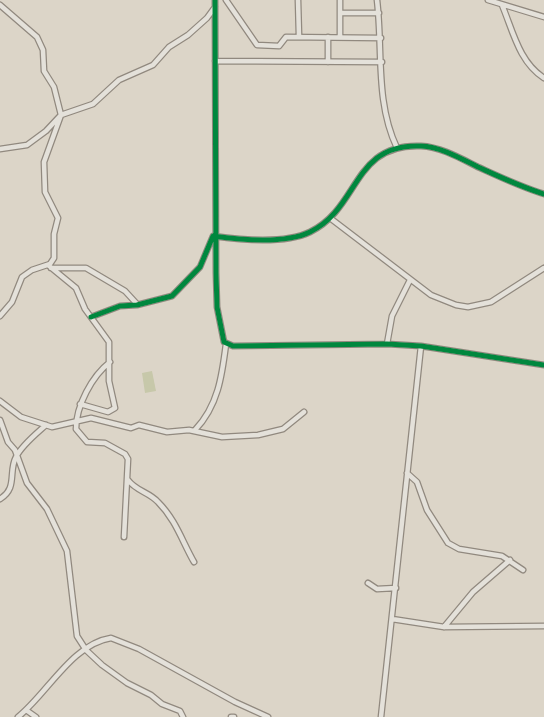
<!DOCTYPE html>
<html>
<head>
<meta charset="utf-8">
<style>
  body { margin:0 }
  canvas { display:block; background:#dcd5c8 }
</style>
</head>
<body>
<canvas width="544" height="717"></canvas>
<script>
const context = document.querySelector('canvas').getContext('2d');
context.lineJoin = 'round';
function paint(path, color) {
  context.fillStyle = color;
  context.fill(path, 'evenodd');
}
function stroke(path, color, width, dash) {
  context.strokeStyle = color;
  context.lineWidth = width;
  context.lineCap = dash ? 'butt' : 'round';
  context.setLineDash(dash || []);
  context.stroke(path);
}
const green = new Path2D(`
  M152,371L156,391L145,393L142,373Z`);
const minor = new Path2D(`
  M215,0L216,273L217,307L224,342L233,346L387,344L421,346L544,365
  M226,0L257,45L279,46L286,37L381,38
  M298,0L299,36
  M377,0C383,50 375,102 397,148
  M488,0L544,17
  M0,5L37,37L43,50L44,71L54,87L61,115L44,162L45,192L58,218L54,234V258L50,264L32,270L22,277L12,302L0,316
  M502,5C513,31 519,62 544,78
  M340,13H379
  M340,37V0
  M215,61L382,62
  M328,62V37
  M0,149L27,145L46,131L61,115L93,104L119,80L153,65L169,47L188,35L207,18L215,7
  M330,218L431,295L456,305L468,307L491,302L544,268
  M48,265L76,288L85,309L109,342V381L115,408L108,412L80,404
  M51,268H86L125,291L137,304
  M91,317L120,306L137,305L172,296L200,267L213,236C241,240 285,244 310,232C360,208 352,143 421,146C441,147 460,158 478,167C500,177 521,187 544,194
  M387,344L392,316L410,280
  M110,362C92,376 76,406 76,429L87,442L105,443L125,454L128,459L124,537
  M0,401L21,417L52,427L91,418L131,428L139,425L167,432L189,430L222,437L258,435L283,429L304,412
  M0,420L8,442L15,450L27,483L47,509L67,551L77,636L86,650L102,665L127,683L151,695L162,704L180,711L183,717
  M195,430C218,406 222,376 226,344
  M407,473L417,482L427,510L448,543L459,549L502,556L523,570
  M128,480C136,491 149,492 158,502C176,520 182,541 194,562
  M0,499C18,488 8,472 16,457C22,445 36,434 46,425
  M368,583L377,589L396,588
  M392,619L444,627L544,626
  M444,627L473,592L510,560
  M26,710L36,717
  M18,717C47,694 72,644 111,638L139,649L235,702L268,717
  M231,717H234
  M381,717L421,346`);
const cycleway = new Path2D(`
  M215,0L216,273L217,307L224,342L233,346L387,344L421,346L544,365
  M91,317L120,306L137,305L172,296L200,267L213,236C241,240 285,244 310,232C360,208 352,143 421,146C441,147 460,158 478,167C500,177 521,187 544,194`);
paint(green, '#c7c8aa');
stroke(minor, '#91897f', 7);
stroke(minor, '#e4e1da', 4.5);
stroke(cycleway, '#00873e', 5);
</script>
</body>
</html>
